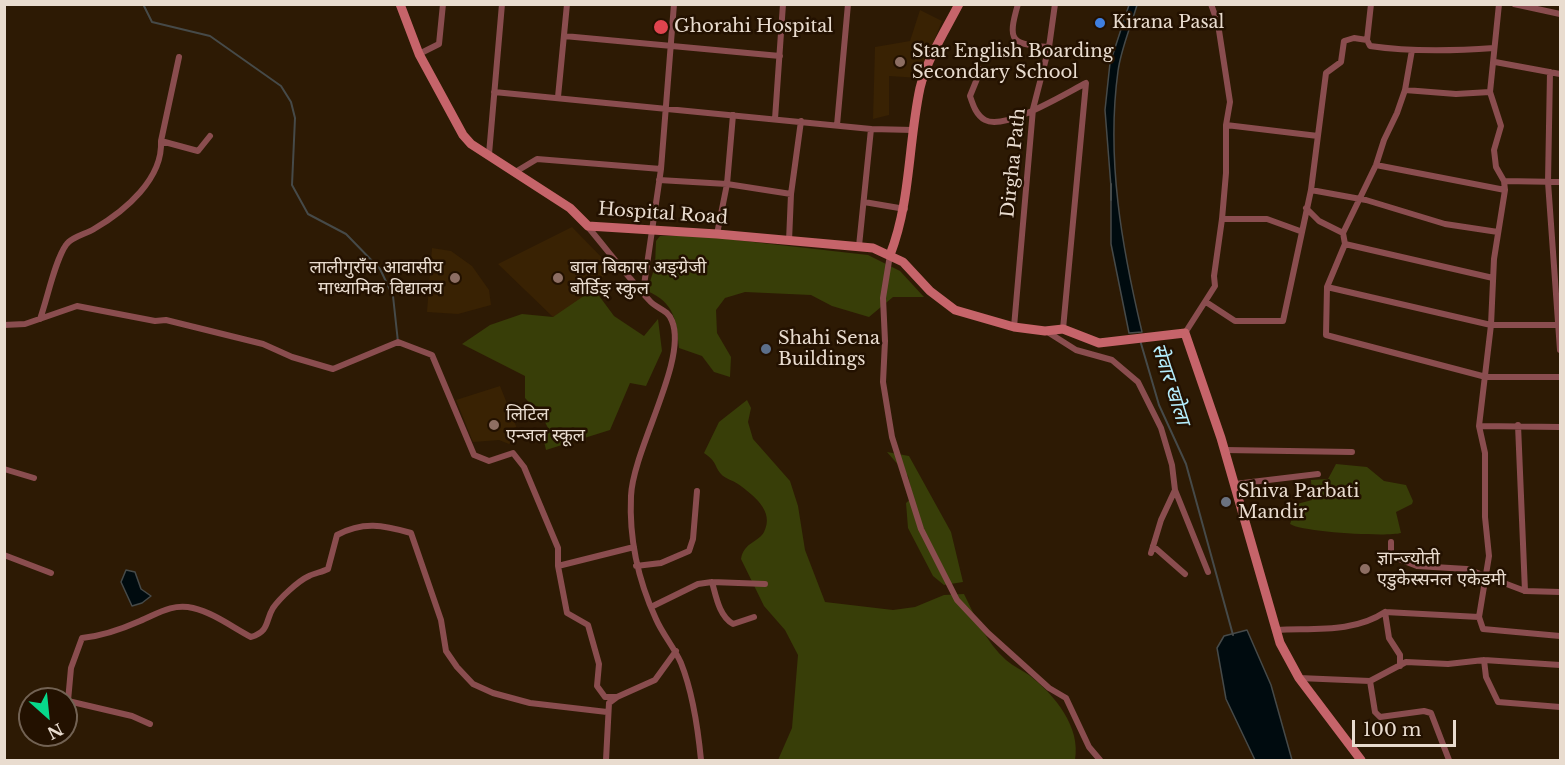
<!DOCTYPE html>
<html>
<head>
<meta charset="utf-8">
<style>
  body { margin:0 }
  #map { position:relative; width:1565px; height:765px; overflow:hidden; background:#2d1a04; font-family:"Libre Baskerville",serif }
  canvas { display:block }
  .frame { position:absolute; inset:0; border:6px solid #e9dccf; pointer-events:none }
  .north { position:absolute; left:18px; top:687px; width:60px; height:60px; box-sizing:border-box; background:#231100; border:2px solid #726253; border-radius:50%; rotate:153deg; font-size:16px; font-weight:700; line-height:24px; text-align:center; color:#e9dccf }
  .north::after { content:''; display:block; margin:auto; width:21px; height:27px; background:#07d98b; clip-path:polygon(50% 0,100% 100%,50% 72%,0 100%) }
  .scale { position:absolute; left:1352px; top:720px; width:104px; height:27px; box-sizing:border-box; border:3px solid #e9dccf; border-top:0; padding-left:8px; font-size:18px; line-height:21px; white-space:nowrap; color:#e9dccf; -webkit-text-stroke:4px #231100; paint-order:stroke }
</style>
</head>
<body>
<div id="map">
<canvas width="1565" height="765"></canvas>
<div class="frame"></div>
<div class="north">N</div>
<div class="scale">100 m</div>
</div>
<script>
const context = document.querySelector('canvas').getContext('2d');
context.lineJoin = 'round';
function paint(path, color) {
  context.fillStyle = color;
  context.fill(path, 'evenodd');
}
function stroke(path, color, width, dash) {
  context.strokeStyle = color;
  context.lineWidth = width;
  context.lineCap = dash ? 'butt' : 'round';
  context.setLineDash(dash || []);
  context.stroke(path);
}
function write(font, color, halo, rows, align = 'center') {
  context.font = font + ' "Libre Baskerville","Noto Sans Devanagari",serif';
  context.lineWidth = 5;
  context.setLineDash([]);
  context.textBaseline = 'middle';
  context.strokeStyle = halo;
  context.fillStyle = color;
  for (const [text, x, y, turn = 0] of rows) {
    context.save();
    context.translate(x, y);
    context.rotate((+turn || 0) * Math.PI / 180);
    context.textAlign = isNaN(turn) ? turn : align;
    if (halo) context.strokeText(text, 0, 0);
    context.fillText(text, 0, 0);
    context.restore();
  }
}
const built = new Path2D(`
  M920,10L942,21L919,78L889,76V115L873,119L875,47L910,41Z
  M572,227L611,267L582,303L553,317L498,264Z
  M432,248L451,251L472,266L489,290L491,305L458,314L427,312Z
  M500,386L520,436L509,444L499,440L473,442L456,400Z`);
const green = new Path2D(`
  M660,236H700L868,255L900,271L924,297H893L869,317L832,306L811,295L745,292L725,298L716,310L717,333L731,357L730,377L714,372L702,356L679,348C676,320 675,303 647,291L655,266L656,241Z
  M594,289L614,316L644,336L658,319L662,351L646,386L630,383L610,430L546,450L543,437L549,430L542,416L525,398V376L462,344L490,325L522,314L553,317Z
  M747,400L751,408L748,422L753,439L790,481L798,506L805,550L825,602L893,610L915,607L944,595L964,594C976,618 986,642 1006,660C1013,666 1022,670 1029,675C1055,695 1081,727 1075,760H778L792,728L798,655L785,630L764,606L741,559C744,542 759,542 764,532C775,511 753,495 738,484C733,480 725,479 721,474C713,464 718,463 704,453L719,422Z
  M887,452L909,456L951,532L963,582L944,585L933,576L908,528L906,503L913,497L908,476Z
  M1336,464L1367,467L1384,481L1406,485L1413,501L1412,504L1396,512L1401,533C1387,537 1301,532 1290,524L1297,504L1312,500L1311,480L1328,479Z`);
const water = new Path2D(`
  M1129,5H1137C1131,26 1121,49 1118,71C1106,159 1122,248 1142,332L1129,333L1111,244V187L1105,110L1110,63Z
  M126,570L135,572L141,589L151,596L142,603L132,606L121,582Z
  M1247,630L1271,685L1292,760H1255L1226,699L1217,648L1224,636Z`);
const stream = new Path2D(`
  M143,4L152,22L210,36L281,86L291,102L295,118L292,185L308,214L346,234L380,269L393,296L398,342
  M1111,184V200
  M1140,340L1159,405L1186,464L1233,635`);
const street = new Path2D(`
  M1018,4C1007,42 1011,44 1049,47
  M1499,4L1490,92L1501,126L1494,150L1496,167L1504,181L1505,190L1494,259L1491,325L1479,426L1485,453V517L1489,556L1479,617L1483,629L1560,636
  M1514,4L1560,14
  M564,36L780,56
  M1367,40L1370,46C1411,52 1453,51 1494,48
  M1412,50L1405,90L1397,113L1384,140L1376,165L1343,233L1345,244L1327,287L1326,335L1486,377H1560
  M419,54L439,44L443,4
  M179,57L161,141L198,151L210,136
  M1495,62L1560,74
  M981,69L970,96C973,105 976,115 985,120C1005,131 1066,93 1086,83L1063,329
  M1550,72L1548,182L1560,350
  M1405,90L1456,94L1490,92
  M494,92L871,129L913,130
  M558,97L567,4
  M775,119L783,4
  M837,125L848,4
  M1226,125L1318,136
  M489,154L502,4
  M1376,165L1505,190
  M517,171L537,159L661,169
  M659,180L727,184L791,194
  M1504,181L1560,182
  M1311,190L1366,200L1445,224L1498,232
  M864,202L905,209
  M1306,208L1319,221L1343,233
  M1222,219H1267L1300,231
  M588,227C608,251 628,277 649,300C656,309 668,309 672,321C688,360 633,449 631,496C629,539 638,580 656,619C663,635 674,647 681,663C693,693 698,729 701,760
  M717,234L727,184L733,115
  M789,241L791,194L801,121
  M1345,244L1493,278
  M859,246L871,129
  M890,255L883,298L885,341L883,382L892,437L921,529L957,600L988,633L1049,688L1066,698L1089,747L1100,760
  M1327,287L1491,325H1560
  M643,292L661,169L674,4
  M1206,302L1235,321H1283L1311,190L1326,73L1341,62L1344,41L1354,38L1367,40L1371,4
  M40,319C47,300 55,260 66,245C71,237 86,234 94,229C125,211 163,179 161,141
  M4,325L25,324L77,306L155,321L166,320L263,344L292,357L333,369L398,342L432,355L474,455L489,461L513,453L524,467L558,548V566L567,613L588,625L599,664L597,686L605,697H617
  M1014,327L1033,109L1049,47L1055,4
  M1046,331L1076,350L1112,360L1138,382L1161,428L1172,465L1175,490L1161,520L1151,553
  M1185,333L1215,286L1214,276L1222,219L1226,173V125L1230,102L1218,24L1211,4
  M1518,425L1525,591
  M1479,426L1560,427
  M1225,450L1352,452
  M4,469L34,478
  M1235,484L1318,474
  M1175,490L1208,572
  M1391,542V556L1417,566L1467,569L1525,591L1560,592
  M1153,546L1185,574
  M4,555L51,573
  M558,566L634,547
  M636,566L661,563L689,551L693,539L697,491
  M712,582C716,596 719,616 733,624L754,617
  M651,607L698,584L712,582L765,584
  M1277,630C1313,628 1354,633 1385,612
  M1484,660L1486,677L1498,702L1560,707
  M1400,666V655L1389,638L1385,612L1479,617
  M1299,678L1370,681
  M150,724L132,716L68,701L71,668L82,638C102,636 122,629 140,621C157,614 172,603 193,608C214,613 232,627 251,637C270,631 265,621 273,608C280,598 298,581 309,576C315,573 322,572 328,569L337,535C363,521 383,525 411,533L441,620L446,651L457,667L473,684L493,693L530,703L607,712
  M606,760L609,703L617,697L655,680L676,651
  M1449,760L1431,713L1424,711L1380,717L1375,712L1370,681L1406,662L1448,664L1484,660L1560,665`);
const secondary = new Path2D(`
  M400,4L419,54L463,135L471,144L570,208L588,226L717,234L873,248L903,262L930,291L955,310L1014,327L1045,331L1063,329L1099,343L1185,333L1221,438L1280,643L1299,678L1361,760
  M890,255C911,201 908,144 920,88C927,59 945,31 959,4`);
const markers = [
  [1100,23,6,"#3f7fe0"],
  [661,27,8,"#e0444e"],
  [900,62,6,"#8d6e63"],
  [455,278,6,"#8d6e63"],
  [558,278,6,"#8d6e63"],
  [766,349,6,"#5c6f8a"],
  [494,425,6,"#8d6e63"],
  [1226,502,6,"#6b7280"],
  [1365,569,6,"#8d6e63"]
];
const poiNames = [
  ["Kirana Pasal",1112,23],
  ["Ghorahi Hospital",674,27],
  ["Star English Boarding",912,52],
  ["Secondary School",912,73],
  ["लालीगुराँस आवासीय",443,268,"right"],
  ["माध्यामिक विद्यालय",443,289,"right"],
  ["बाल बिकास अङ्ग्रेजी",570,268],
  ["बोर्डिङ् स्कुल",570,289],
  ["Shahi Sena",778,339],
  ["Buildings",778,360],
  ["लिटिल",506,415],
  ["एन्जल स्कूल",506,436],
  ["Shiva Parbati",1238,492],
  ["Mandir",1238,513],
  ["ज्ञान्ज्योती",1377,559],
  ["एडुकेस्सनल एकेडमी",1377,580]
];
const streetNames = [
  ["Dirgha Path",1014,163,-84],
  ["Hospital Road",663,214,4]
];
const waterNames = [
  ["सेवार खोला",1170,384,72]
];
paint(built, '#392203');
paint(green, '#383e08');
paint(water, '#000b0f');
stroke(water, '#464a49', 1.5);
stroke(stream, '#464a49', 2);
stroke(street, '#8a4d4f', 6);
stroke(secondary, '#c6646a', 9);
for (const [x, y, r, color] of markers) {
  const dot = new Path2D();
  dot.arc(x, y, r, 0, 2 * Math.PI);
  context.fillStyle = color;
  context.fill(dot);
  stroke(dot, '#231100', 2);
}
write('18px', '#e9dccf', '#231100', poiNames, 'left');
write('18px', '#e9dccf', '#231100', streetNames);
write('italic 20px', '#b5eefd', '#231100', waterNames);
</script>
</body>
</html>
